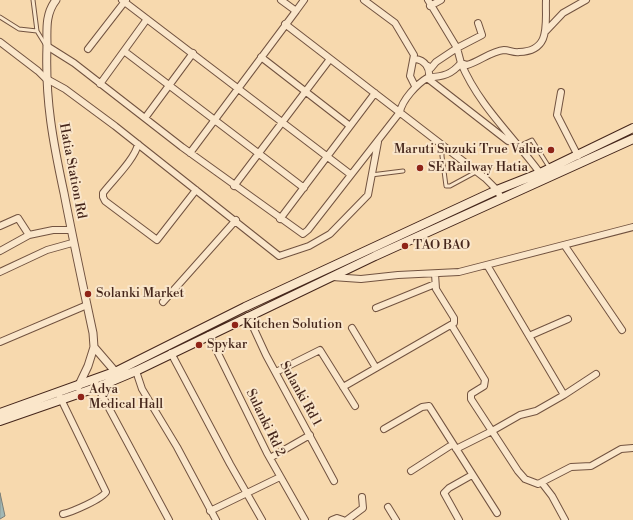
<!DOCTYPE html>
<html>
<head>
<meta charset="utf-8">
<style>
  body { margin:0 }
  canvas { display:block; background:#f7d9ae }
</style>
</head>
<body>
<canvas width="633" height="520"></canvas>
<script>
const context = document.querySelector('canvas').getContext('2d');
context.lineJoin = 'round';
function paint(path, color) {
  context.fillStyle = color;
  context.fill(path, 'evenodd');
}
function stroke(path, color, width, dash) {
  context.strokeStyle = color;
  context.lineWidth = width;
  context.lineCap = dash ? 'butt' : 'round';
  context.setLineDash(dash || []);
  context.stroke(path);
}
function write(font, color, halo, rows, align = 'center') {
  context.font = font + ' "Libre Bodoni",serif';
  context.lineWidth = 4;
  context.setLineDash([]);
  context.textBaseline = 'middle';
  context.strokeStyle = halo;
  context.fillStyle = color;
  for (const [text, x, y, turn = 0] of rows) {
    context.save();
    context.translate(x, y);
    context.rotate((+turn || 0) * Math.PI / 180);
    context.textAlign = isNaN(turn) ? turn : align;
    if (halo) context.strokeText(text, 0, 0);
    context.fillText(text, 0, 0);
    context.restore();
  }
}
const water = new Path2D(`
  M0,493L5,516L0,519Z`);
const service = new Path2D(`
  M33,0L37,31L45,44
  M0,17L19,29L37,31
  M442,146V156L446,186H450L476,172
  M519,146L532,140L549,167
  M371,175L403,171`);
const minor = new Path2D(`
  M122,0L350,174
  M364,0L395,23L414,55L410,76L415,86
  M428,0L457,48L482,35L478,23
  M430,6L441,0
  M296,11L304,0
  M285,24L485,178L497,190L501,198
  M545,32L563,13L586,0
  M0,42L38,71L45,78L65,89L115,126L279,256L309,246L330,234L368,195L378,142
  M47,46L74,63L182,147L303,234L308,230L400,112C402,100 417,84 427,78L508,141
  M88,49L126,0
  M124,51L304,188
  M261,57L350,126
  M415,59C425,60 430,68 429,77C443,77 452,74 461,63C479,106 513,136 540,173
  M428,66L431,68L436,62L457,48L461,63L467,65C479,62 491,51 504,50C509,50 514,53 519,52C552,51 545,23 546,0
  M100,84L147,19
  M561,92L557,115L578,156
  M145,118L193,53
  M138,144C135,159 113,180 103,193V197L105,201L157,240L196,190
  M190,153L296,11L281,0
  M234,186L330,59
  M280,219L375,93
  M0,226L18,218L29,235
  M565,246L622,330
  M0,251L29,235L53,230H70
  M487,265L564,395L596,374
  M0,272L47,250L72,243
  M332,277L361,279L398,275L459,272L633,227
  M163,302L236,220
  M376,308L435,284
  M248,316L266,355L334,481
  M452,326L485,380L484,386L471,394V399L518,471L525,479L538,484L571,467L591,466L621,449L633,448
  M352,328L376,368
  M209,335L267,453L305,520
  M529,336L568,319
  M0,342L87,305
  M171,353L230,464L262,520
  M136,371L142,389L177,447L216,520
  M276,372L320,350L355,406
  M96,384L169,520
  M343,387L454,323V318L436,289L435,274
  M60,397L106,492C102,499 72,512 63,514
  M384,429L422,407L429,406L497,513
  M456,449L492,431L520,415L536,411L564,395
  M270,458L310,435
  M411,471L453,444
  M542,483L552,496L565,520
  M388,507L396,520
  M210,511L280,477
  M332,520L337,518L343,520
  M347,520L363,508L362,497
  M459,520L444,493L449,488L472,475`);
const tertiary = new Path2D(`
  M56,0C45,14 47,30 47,46C45,100 53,142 64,193C73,240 83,286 93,333L94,347L88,366L78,387
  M94,347L119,376`);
const secondary = new Path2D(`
  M0,413L117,371L245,307L497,190L540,173L633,128
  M0,421L98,387L136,371L375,256L633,139`);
const markers = [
  [551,150,4,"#8f2418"],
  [420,168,4,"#8f2418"],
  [405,246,4,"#8f2418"],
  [88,294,4,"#8f2418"],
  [235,325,4,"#8f2418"],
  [199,345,4,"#8f2418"],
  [81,397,4,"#8f2418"]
];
const poiNames = [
  ["Maruti Suzuki True Value",543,150,"right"],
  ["SE Railway Hatia",428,168],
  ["TAO BAO",413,246],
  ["Solanki Market",96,294],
  ["Kitchen Solution",243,325],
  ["Spykar",207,345],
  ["Adya",89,390],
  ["Medical Hall",89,405]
];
const streetNames = [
  ["Hatia Station Rd",72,171,79],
  ["Sulanki Rd 1",300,394,61],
  ["Sulanki Rd 2",265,423,64]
];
paint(water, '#a1b8b5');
stroke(water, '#7c7e77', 1);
stroke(service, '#725340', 5);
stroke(minor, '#725340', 8);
stroke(tertiary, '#725340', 9);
stroke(secondary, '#45261b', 10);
stroke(service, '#fae6ca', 3);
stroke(minor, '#fae6ca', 6);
stroke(tertiary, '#fae6ca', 7);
stroke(secondary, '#fae6ca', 8);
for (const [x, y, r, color] of markers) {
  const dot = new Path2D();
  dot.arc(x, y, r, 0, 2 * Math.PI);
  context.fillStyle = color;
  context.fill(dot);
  stroke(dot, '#fae6ca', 1.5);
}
write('13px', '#45261b', '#fae6ca', poiNames, 'left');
write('13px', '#45261b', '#fae6ca', streetNames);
</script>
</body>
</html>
